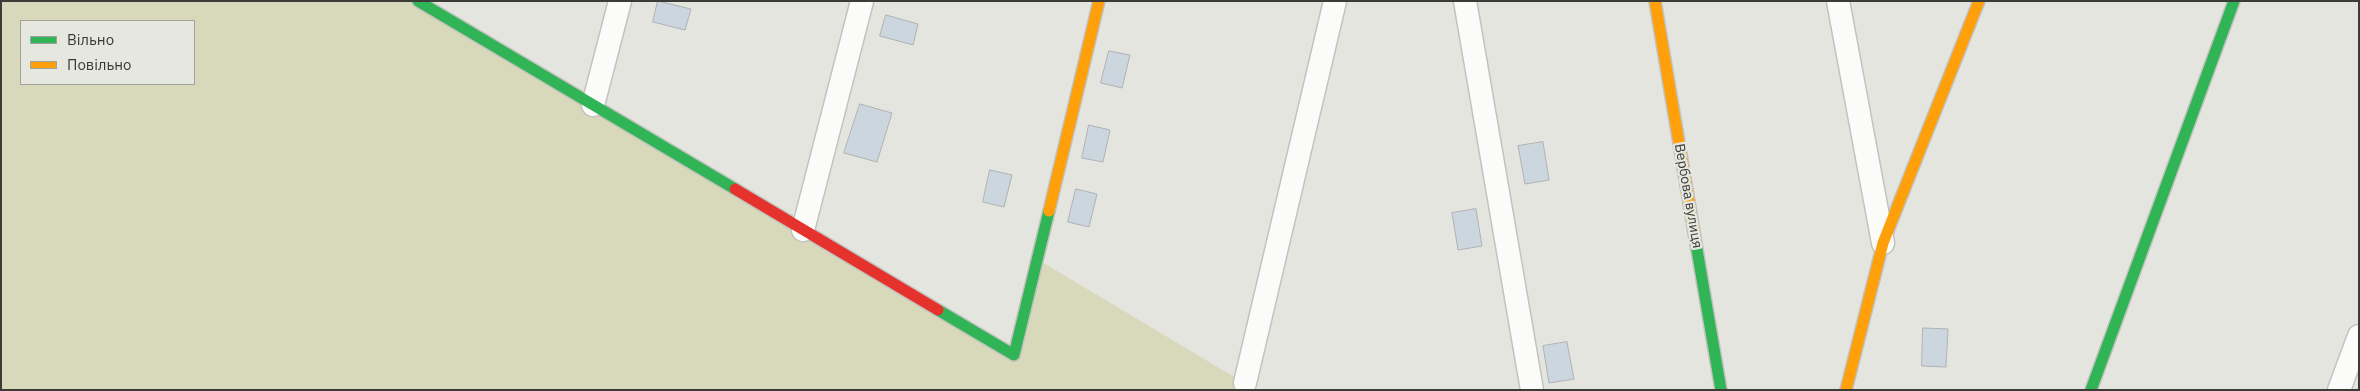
<!DOCTYPE html>
<html>
<head>
<meta charset="utf-8">
<style>
  body { margin:0 }
  #map { position:relative; width:2360px; height:391px; overflow:hidden; background:#e5e5e0; font-family:"IBM Plex Sans",sans-serif }
  canvas { display:block }
  .frame { position:absolute; inset:0; border:2px solid #3b3c38; pointer-events:none }
  .legend { position:absolute; left:20px; top:20px; width:175px; height:65px; box-sizing:border-box; background:#e6e7de; border:1px solid #a2a39c; margin:0; padding:6px 9px; list-style:none; font-size:15px; color:#3b3c38 }
  .legend li { display:flex; align-items:center; gap:10px; height:25px }
  .legend b { width:25px; border:1px solid #a2a39c }
</style>
</head>
<body>
<div id="map">
<canvas width="2360" height="391"></canvas>
<div class="frame"></div>
<ul class="legend">
<li><b style="height:6px;background:#30b455"></b>Вільно</li>
<li><b style="height:6px;background:#ff9f0a"></b>Повільно</li>
</ul>
</div>
<script>
const context = document.querySelector('canvas').getContext('2d');
context.lineJoin = 'round';
function paint(path, color) {
  context.fillStyle = color;
  context.fill(path, 'evenodd');
}
function stroke(path, color, width, dash) {
  context.strokeStyle = color;
  context.lineWidth = width;
  context.lineCap = dash ? 'butt' : 'round';
  context.setLineDash(dash || []);
  context.stroke(path);
}
function write(font, color, halo, rows, align = 'center') {
  context.font = font + ' "IBM Plex Sans",sans-serif';
  context.lineWidth = 4.5;
  context.setLineDash([]);
  context.textBaseline = 'middle';
  context.strokeStyle = halo;
  context.fillStyle = color;
  for (const [text, x, y, turn = 0] of rows) {
    context.save();
    context.translate(x, y);
    context.rotate((+turn || 0) * Math.PI / 180);
    context.textAlign = isNaN(turn) ? turn : align;
    if (halo) context.strokeText(text, 0, 0);
    context.fillText(text, 0, 0);
    context.restore();
  }
}
const green = new Path2D(`
  M1,1H418L1014,355L1037,259L1256,390H1ZM21,21H194V84H21Z`);
const building = new Path2D(`
  M658,1L691,9L685,30L653,22Z
  M886,15L918,24L913,45L880,36Z
  M1109,51L1130,55L1122,88L1101,83Z
  M860,104L892,113L877,162L844,153Z
  M1089,125L1110,130L1103,162L1082,158Z
  M1543,142L1549,180L1525,184L1518,146Z
  M990,170L1012,175L1004,207L983,202Z
  M1076,189L1097,194L1089,227L1068,222Z
  M1476,209L1482,246L1458,250L1452,213Z
  M1923,328L1948,329L1946,367L1922,366Z
  M1567,342L1574,379L1549,383L1543,346Z`);
const street = new Path2D(`
  M1465,1L1532,390
  M1838,1L1883,243
  M593,105L620,1
  M803,230L862,1
  M1245,383L1335,1
  M2339,390L2359,336`);
const fast = new Path2D(`
  M418,1L735,189
  M1695,238L1721,390
  M938,310L1014,355L1049,211
  M2091,390L2234,1`);
const slow = new Path2D(`
  M1655,1L1695,238
  M1049,211L1099,1
  M1846,390L1883,243L1979,1`);
const jam = new Path2D(`
  M735,189L938,310`);
const streetNames = [
  ["Вербова вулиця",1688,196,80]
];
paint(green, '#d8d9ba');
paint(building, '#cbd6de');
stroke(building, '#b0b1b0', 1);
stroke(street, '#c2c2be', 25);
stroke(fast, '#c2c2be', 14);
stroke(slow, '#c2c2be', 14);
stroke(jam, '#c2c2be', 14);
stroke(street, '#fbfbfa', 22);
stroke(fast, '#30b455', 11);
stroke(slow, '#ff9f0a', 11);
stroke(jam, '#e5322d', 11);
write('14px', '#3b3c38', '#e6e7de', streetNames);
</script>
</body>
</html>
